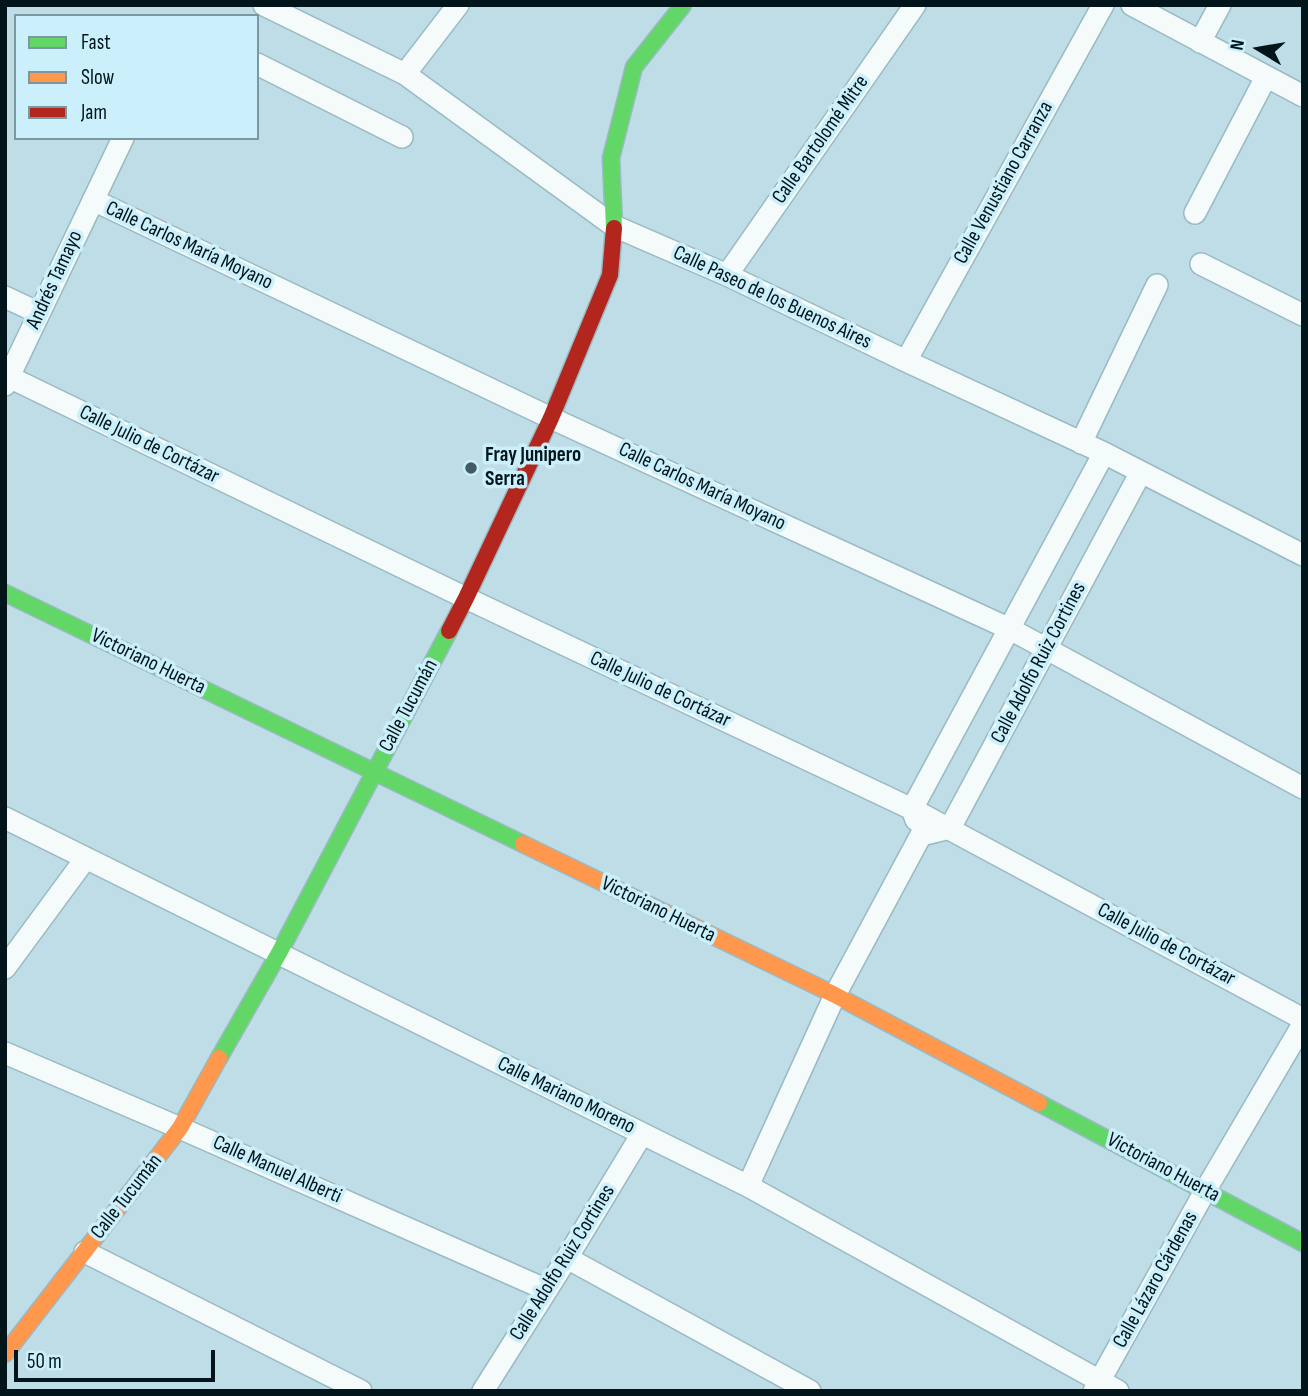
<!DOCTYPE html>
<html>
<head>
<meta charset="utf-8">
<style>
  body { margin:0 }
  #map { position:relative; width:1308px; height:1396px; overflow:hidden; background:#bedde6; font-family:"Sofia Sans Condensed",sans-serif }
  canvas { display:block }
  .frame { position:absolute; inset:0; border:7px solid #01151b; pointer-events:none }
  .legend { position:absolute; left:14px; top:14px; width:245px; height:126px; box-sizing:border-box; background:#cbf0fb; border:2px solid #7a98a1; margin:0; padding:9px 12px; list-style:none; font-size:21px; color:#01151b }
  .legend li { display:flex; align-items:center; gap:14px; height:35px }
  .legend b { width:35px; border:2px solid #7a98a1 }
  .north { position:absolute; left:1224px; top:14px; width:70px; height:70px; -webkit-text-stroke:5px #cbf0fb; paint-order:stroke; rotate:281deg; font-size:19px; font-weight:700; line-height:28px; text-align:center; color:#01151b }
  .north::after { content:''; display:block; margin:auto; width:24px; height:32px; background:#01151b; clip-path:polygon(50% 0,100% 100%,50% 72%,0 100%) }
  .scale { position:absolute; left:14px; top:1350px; width:201px; height:32px; box-sizing:border-box; border:4px solid #01151b; border-top:0; padding-left:9px; font-size:21px; line-height:24px; white-space:nowrap; color:#01151b; -webkit-text-stroke:5px #cbf0fb; paint-order:stroke }
</style>
</head>
<body>
<div id="map">
<canvas width="1308" height="1396"></canvas>
<div class="frame"></div>
<ul class="legend">
<li><b style="height:9px;background:#63d668"></b>Fast</li>
<li><b style="height:9px;background:#ff974d"></b>Slow</li>
<li><b style="height:9px;background:#b3261e"></b>Jam</li>
</ul>
<div class="north">N</div>
<div class="scale">50 m</div>
</div>
<script>
const context = document.querySelector('canvas').getContext('2d');
context.lineJoin = 'round';
function stroke(path, color, width, dash) {
  context.strokeStyle = color;
  context.lineWidth = width;
  context.lineCap = dash ? 'butt' : 'round';
  context.setLineDash(dash || []);
  context.stroke(path);
}
function write(font, color, halo, rows, align = 'center') {
  context.font = font + ' "Sofia Sans Condensed",sans-serif';
  context.lineWidth = 7;
  context.setLineDash([]);
  context.textBaseline = 'middle';
  context.strokeStyle = halo;
  context.fillStyle = color;
  for (const [text, x, y, turn = 0] of rows) {
    context.save();
    context.translate(x, y);
    context.rotate((+turn || 0) * Math.PI / 180);
    context.textAlign = isNaN(turn) ? turn : align;
    if (halo) context.strokeText(text, 0, 0);
    context.fillText(text, 0, 0);
    context.restore();
  }
}
const street = new Path2D(`
  M264,5L405,74L614,226L727,275L906,361L1104,453L1303,555
  M1132,5L1303,96
  M1200,42L1220,5
  M257,64L402,137
  M405,74L458,5
  M93,200L551,418L1010,629L1303,788
  M1195,213L1266,77
  M1201,264L1303,315
  M727,275L915,5
  M5,297L39,313
  M906,361L1103,5
  M9,377L466,598L912,809L1303,1019
  M5,385L123,138
  M1081,443L1157,285
  M5,818L748,1186L1118,1391
  M916,820L912,809L1104,453
  M5,968L86,858
  M5,1053L180,1128L547,1290
  M748,1186L835,995L921,835L950,828L1141,472
  M85,1252L361,1391
  M567,1258L810,1391
  M483,1391L567,1258L642,1134
  M1094,1391L1205,1191L1303,1024`);
const fast = new Path2D(`
  M614,228L611,158L634,67L683,5
  M5,593L523,844
  M219,1058L279,953L449,631
  M1039,1103L1303,1243`);
const slow = new Path2D(`
  M523,844L835,995L1039,1103
  M5,1354L180,1128L219,1058`);
const jam = new Path2D(`
  M449,631L466,598L551,418L610,275L614,228`);
const markers = [
  [471,468,7,"#435b62"]
];
const streetNames = [
  ["Calle Bartolomé Mitre",821,140,-55],
  ["Calle Venustiano Carranza",1004,183,-61],
  ["Calle Carlos María Moyano",189,246,25],
  ["Andrés Tamayo",55,280,-65],
  ["Calle Paseo de los Buenos Aires",772,298,25],
  ["Calle Julio de Cortázar",149,445,26],
  ["Calle Carlos María Moyano",702,487,25],
  ["Victoriano Huerta",148,662,26],
  ["Calle Adolfo Ruiz Cortines",1039,663,-62],
  ["Calle Julio de Cortázar",660,690,25],
  ["Calle Tucumán",409,706,-62],
  ["Victoriano Huerta",658,910,26],
  ["Calle Julio de Cortázar",1166,945,28],
  ["Calle Mariano Moreno",566,1096,26],
  ["Victoriano Huerta",1163,1168,28],
  ["Calle Manuel Alberti",277,1170,24],
  ["Calle Tucumán",127,1197,-52],
  ["Calle Adolfo Ruiz Cortines",563,1263,-58],
  ["Calle Lázaro Cárdenas",1156,1280,-61]
];
const poiNames = [
  ["Fray Junipero",485,456],
  ["Serra",485,480]
];
stroke(street, '#99bac3', 24);
stroke(fast, '#99bac3', 19);
stroke(slow, '#99bac3', 19);
stroke(jam, '#99bac3', 19);
stroke(street, '#f5fafb', 21);
stroke(fast, '#63d668', 16);
stroke(slow, '#ff974d', 16);
stroke(jam, '#b3261e', 16);
for (const [x, y, r, color] of markers) {
  const dot = new Path2D();
  dot.arc(x, y, r, 0, 2 * Math.PI);
  context.fillStyle = color;
  context.fill(dot);
  stroke(dot, '#cbf0fb', 2.5);
}
write('21px', '#01151b', '#cbf0fb', streetNames);
write('bold 21px', '#01151b', '#cbf0fb', poiNames, 'left');
</script>
</body>
</html>
